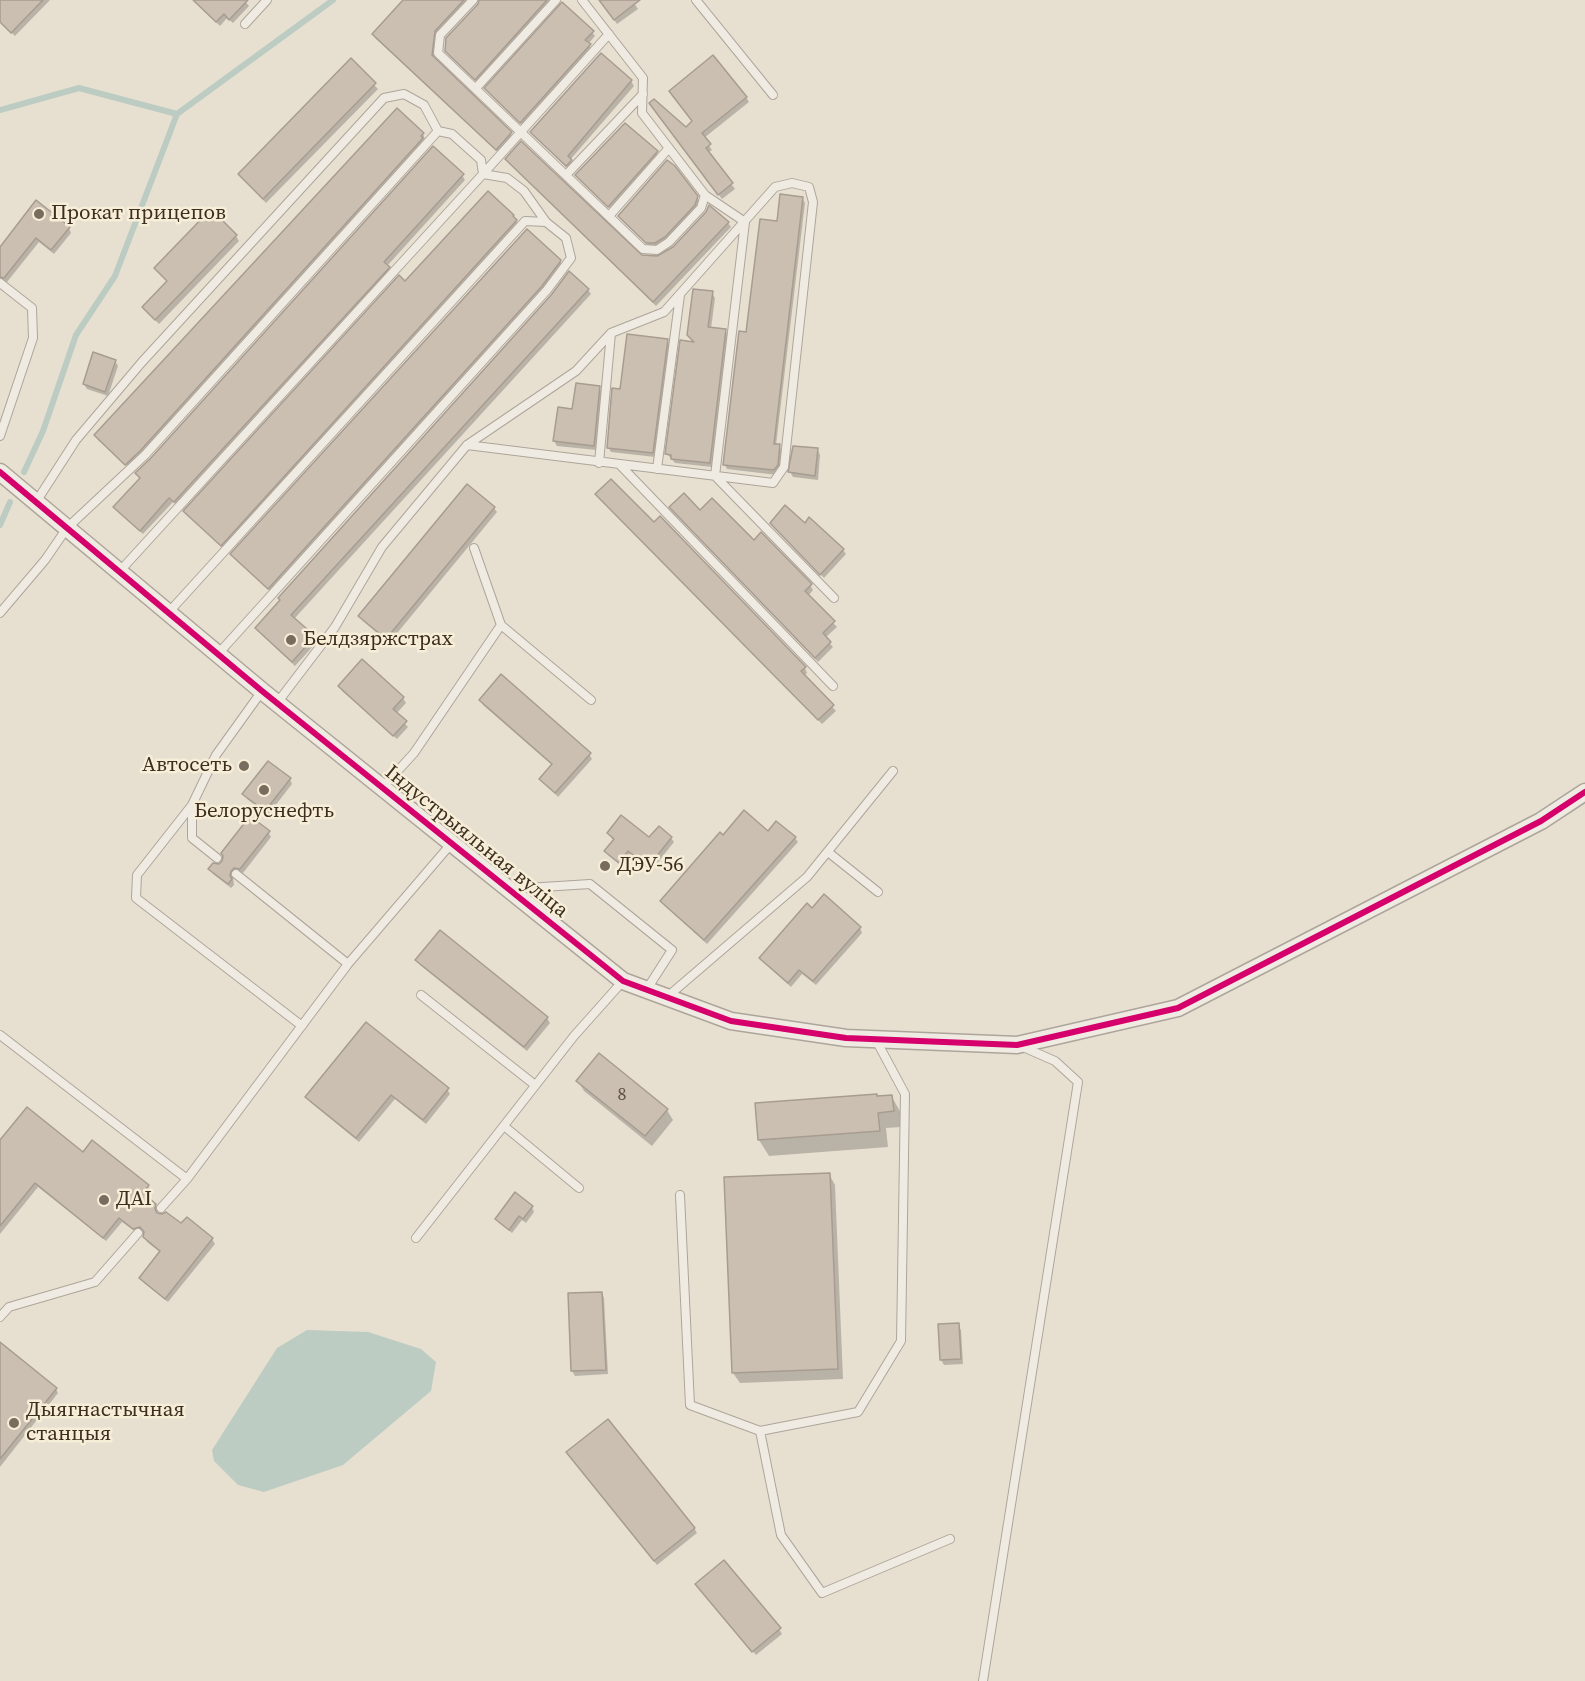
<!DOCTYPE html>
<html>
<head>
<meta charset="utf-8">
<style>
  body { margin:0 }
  canvas { display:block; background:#e7e0d1 }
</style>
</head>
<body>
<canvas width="1585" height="1681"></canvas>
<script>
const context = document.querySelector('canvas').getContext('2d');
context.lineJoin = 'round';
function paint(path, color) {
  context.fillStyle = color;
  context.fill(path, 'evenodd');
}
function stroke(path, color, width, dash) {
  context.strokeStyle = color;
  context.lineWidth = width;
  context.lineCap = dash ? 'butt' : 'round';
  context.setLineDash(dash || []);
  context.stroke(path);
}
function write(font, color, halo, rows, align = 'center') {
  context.font = font + ' "Source Serif 4",serif';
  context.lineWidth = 5;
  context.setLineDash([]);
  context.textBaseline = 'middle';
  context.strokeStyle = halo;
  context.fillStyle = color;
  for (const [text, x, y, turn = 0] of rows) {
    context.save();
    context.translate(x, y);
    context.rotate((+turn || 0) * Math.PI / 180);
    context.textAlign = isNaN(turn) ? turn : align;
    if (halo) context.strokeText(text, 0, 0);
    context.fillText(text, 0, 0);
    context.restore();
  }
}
const water = new Path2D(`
  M307,1330L368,1332L421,1349L436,1362L431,1391L343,1465L264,1492L238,1485L214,1461L212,1450L277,1348Z`);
const shadow = new Path2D(`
  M0,0H50L15,36L0,22Z
  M193,0H244L249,6L233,23L227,18L220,26Z
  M405,0H472L436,39L434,58L511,133L513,138L500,154L376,39L373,35Z
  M481,0H555L478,83L449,56L446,50L479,5Z
  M600,0H632L638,9L617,24Z
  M592,32L595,36L588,44L593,50L524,127L486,89Z
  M601,55L631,81L634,86L570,160L573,166L569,170L531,132Z
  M351,61L378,89L266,203L239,175Z
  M746,97L749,102L704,138L712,150L708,153L735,189L722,199L653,108L686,129L693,122Z
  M423,134L425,139L424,141L425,143L129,468L98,440L95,435Z
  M656,152L659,157L612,211L577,175Z
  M510,164L642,257H660L728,223L731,227L656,306Z
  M462,175L465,180L387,266L391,272L177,506L173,502L143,534L118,512L115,507L140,479L137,474Z
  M697,197L700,202L697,210L658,248L650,247L619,216Z
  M802,198L805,203L776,445L779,446L782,451L780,470L777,475L727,469L724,464L748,333L778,223Z
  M513,215L519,226L224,549L188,516L185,511L405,283Z
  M19,224L69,228L71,233L54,254L39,242L7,282H0V249Z
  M236,236L239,241L159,324L147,312L144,307L168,282L156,269Z
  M560,261L563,266L544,291L272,593L235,559L232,554Z
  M588,290L591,294L294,619L317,642L295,666L260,633L257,628Z
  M712,293L715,298L711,329L725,331L728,335L712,467L675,463L667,454L696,344L688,334Z
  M667,340L670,345L655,457L611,452L608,447L621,391Z
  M115,361L118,366L108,396L87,389L84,384Z
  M599,388L602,392L596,450L557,446L554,441Z
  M818,450L820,455L818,480L793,477L790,472Z
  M597,495L805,668L807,673L804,676L836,711L822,724Z
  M494,508L497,512L389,643L363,621L360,616Z
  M674,512H700L754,542L810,585L813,590L808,596L837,627L825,638L833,647L818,662Z
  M771,523L805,525L843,550L846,554L824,578Z
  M339,686L403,698L406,703L396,714L408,727L397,739L342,691Z
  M481,700L589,754L592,759L558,797L541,779L553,766L483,705Z
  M290,779L292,784L268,815L247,799L244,794Z
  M268,832L271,837L243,873L237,872L233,876L234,885L231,888L213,874L210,869L219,866Z
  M768,833L795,838L798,842L707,944L665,906L662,901L723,837Z
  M608,834L649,839L671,838L674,842L651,871L632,854L622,866L609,856L606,851L614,841Z
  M812,910L860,928L862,933L816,985L802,974L791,987L763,962L761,958Z
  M417,960L547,1018L550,1023L527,1051L420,965Z
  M578,1081L667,1110L673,1120L652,1146L584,1091Z
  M447,1089L450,1094L426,1124L395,1099L359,1142L310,1102L307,1097Z
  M892,1097L901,1113L902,1127L886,1128L888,1147L769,1156L759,1140L877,1098Z
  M0,1143L83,1154L148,1186L150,1191L145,1197L155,1205L158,1210L157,1215L181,1226L187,1219L212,1239L215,1244L168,1302L144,1283L141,1278L161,1253L147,1242L145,1237L146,1233L142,1231L137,1233L122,1222L106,1241L38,1187L0,1234Z
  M829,1174L835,1185L843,1379L740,1383L733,1373Z
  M532,1207L534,1212L526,1223L522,1220L512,1233L499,1223L497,1219Z
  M602,1293L604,1298L608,1374L575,1376L572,1371L569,1294Z
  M958,1325L961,1330L963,1364L944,1365L941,1360L939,1326Z
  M0,1344L56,1389L58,1393L0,1467Z
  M571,1457L694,1528L697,1533L657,1565Z
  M700,1589L779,1629L782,1634L756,1655Z`);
const stream = new Path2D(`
  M0,110L79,88L177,114
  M24,472L43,431L76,335L115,276L177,114L333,0
  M0,525L10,502`);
const building = new Path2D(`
  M0,0H43L11,33L0,22Z
  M193,0H248L229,20L224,14L216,22Z
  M403,0H464L435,31L432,55L512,132L496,150L372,34Z
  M479,0H547L475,80L445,51L446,38L478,4Z
  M599,0H640L614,20Z
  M562,2L594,31L585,40L591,44L520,123L484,88Z
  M601,53L632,80L568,156L572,160L566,166L530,132Z
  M713,55L747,97L702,133L711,144L706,148L733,183L718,195L649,103L654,99L686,127L692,121L669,91Z
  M351,58L376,83L263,199L238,174Z
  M397,108L424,133L421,136L423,138L140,451L125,465L94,435Z
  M625,123L658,151L608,207L575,175Z
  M521,141L642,255L657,256L673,247L706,212L709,205L729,222L653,302L505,159Z
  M433,146L464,174L384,262L390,267L174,502L169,498L140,531L113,507L140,478L135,473L150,459Z
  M667,160L675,166L698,196L695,205L665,237L655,243H646L618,216Z
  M488,191L514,215L513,216L517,220L221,546L183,511L399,275L405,281Z
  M780,194L803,197L774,444H780L778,465L774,470L723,465L739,331L746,332L760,219L777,221Z
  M36,200L70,227L51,250L36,238L4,278L0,277V247Z
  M211,209L237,235L155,320L142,307L167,281L154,268Z
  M527,229L561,260L560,262L542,286L268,589L230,554Z
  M569,271L589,289L291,615L315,636L292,662L255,628L280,600L278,598L552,294Z
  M693,289L713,291L708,327L726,329L710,463L671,459V455L665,454L680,340L694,342L687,335Z
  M627,334L668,339L653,453L607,448L612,388L620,389Z
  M93,352L116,360L105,392L83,384Z
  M576,383L600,386L594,446L553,441L558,407L572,409Z
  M793,446L818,448L815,476L788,472Z
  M611,479L654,522L660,516L806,667L801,671L834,705L818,720L595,494Z
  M467,484L495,507L386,639L358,616Z
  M684,493L700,510L712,498L754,540L761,532L812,584L805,591L835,621L823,633L831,642L815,658L669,507Z
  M785,505L805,523L809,517L844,549L820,575L770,523Z
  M362,659L404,697L393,709L407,721L393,736L338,686Z
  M501,674L591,753L555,793L539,779L552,764L479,700Z
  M268,761L291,778L265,811L242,794Z
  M744,810L768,831L776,821L796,837L704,940L660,901L720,832L723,835Z
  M621,815L649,837L659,826L672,837L648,867L628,851L619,863L604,851L614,839L607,833Z
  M250,816L270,831L240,869L234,868L231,871L230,876L232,879L228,884L208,869L213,863L219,864L222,861L223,856L221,853Z
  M824,894L861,927L813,981L799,970L788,983L759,958L807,903L812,908Z
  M440,930L548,1017L524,1047L415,960Z
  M366,1022L449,1088L423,1120L391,1095L356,1138L305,1097Z
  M599,1053L668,1109L645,1136L576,1081Z
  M877,1094V1096L892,1095L894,1111L878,1113L880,1131L758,1140L755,1103Z
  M27,1107L83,1152L92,1140L149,1185L143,1193L156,1204L155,1209L157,1213L162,1214L166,1212L181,1223L187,1217L213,1238L165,1299L139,1278L160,1251L143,1237L144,1232L140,1227L133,1229L119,1218L103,1238L35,1183L0,1226V1140Z
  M830,1173L838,1369L732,1373L724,1177Z
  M515,1192L533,1206L523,1219L519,1216L509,1230L495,1219Z
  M602,1292L606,1370L571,1371L568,1293Z
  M959,1323L961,1359L940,1360L938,1324Z
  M0,1342L57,1388L0,1459Z
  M608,1419L695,1528L654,1561L566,1452Z
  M724,1560L781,1628L752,1652L695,1584Z`);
const service = new Path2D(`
  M473,0L440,35L438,53L643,249L657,250L669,242L701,208L705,195L642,113L643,78L582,0
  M696,0L773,95
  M245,24L267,0
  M476,88L556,0
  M566,175L643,94
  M705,195L745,222L715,476L834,598
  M609,216L669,148
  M546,222L524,191L507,178L483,174L609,34
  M0,283L32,308L33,338L0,436
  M599,463L611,333
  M621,466L833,686
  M657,469L680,295
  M36,502L76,440L142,362L384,98L404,94L424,105L438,131
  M0,613L45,560L67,528L145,455L438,131L452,134L481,160L483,174L119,572
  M168,613L525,221L546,222L566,238L571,258L547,290L218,654
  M501,625L591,700
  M277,703L335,627L382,547L467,445L576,371L611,333L664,312L775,187L792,183L809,187L813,202L784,467L773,483L467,445
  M382,788L414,753L501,625L474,548
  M192,805L137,875L136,898L302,1026
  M828,852L878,892
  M217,858L192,838V805L216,755L262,691
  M236,874L348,964
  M511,889L590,884L672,950L647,989
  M421,995L535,1085
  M667,997L807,877L893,771
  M0,1035L187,1179
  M504,1126L579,1188
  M680,1195L690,1405L760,1431L858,1412L901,1341L905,1094L876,1040
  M161,1208L187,1179L348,964L451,844
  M416,1238L574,1036L623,981
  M0,1317L9,1307L95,1282L138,1233
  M760,1431L781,1535L822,1593L950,1539
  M983,1681L1078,1082L1055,1061L1023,1047`);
const minor = new Path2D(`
  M0,472L262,691L623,981L731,1021L846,1038L1017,1045L1178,1008L1541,821L1585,792`);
const cycleway = new Path2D(`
  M0,472L262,691L623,981L731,1021L846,1038L1017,1045L1178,1008L1541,821L1585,792`);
const markers = [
  [39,214,6,"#786c5e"],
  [291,640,6,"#786c5e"],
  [244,766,6,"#786c5e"],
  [264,790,6,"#786c5e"],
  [605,866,6,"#786c5e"],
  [104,1200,6,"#786c5e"],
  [14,1423,6,"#786c5e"]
];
const numberNames = [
  ["8",622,1095]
];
const poiNames = [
  ["Прокат прицепов",51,214],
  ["Белдзяржстрах",303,640],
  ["Автосеть",232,766,"right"],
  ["Белоруснефть",264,812,"center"],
  ["ДЭУ-56",617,866],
  ["ДАІ",116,1200],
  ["Дыягнастычная",26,1411],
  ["станцыя",26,1435]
];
const streetNames = [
  ["Індустрыяльная вуліца",476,842,39]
];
paint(water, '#bcccc2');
paint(shadow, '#0003');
stroke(stream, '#bcccc2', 6);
paint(building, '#cbbfb2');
stroke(building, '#a89c90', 1.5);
stroke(service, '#ada599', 10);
stroke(minor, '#ada599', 19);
stroke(service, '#efebe3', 8);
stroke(minor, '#efebe3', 16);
stroke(cycleway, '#d6006c', 6);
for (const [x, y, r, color] of markers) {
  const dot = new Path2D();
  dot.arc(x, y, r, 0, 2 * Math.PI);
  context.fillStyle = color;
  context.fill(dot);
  stroke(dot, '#f7eed8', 2);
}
write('18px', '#605244', null, numberNames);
write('21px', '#3d2e20', '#f7eed8', poiNames, 'left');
write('21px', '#3d2e20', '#f7eed8', streetNames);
</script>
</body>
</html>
